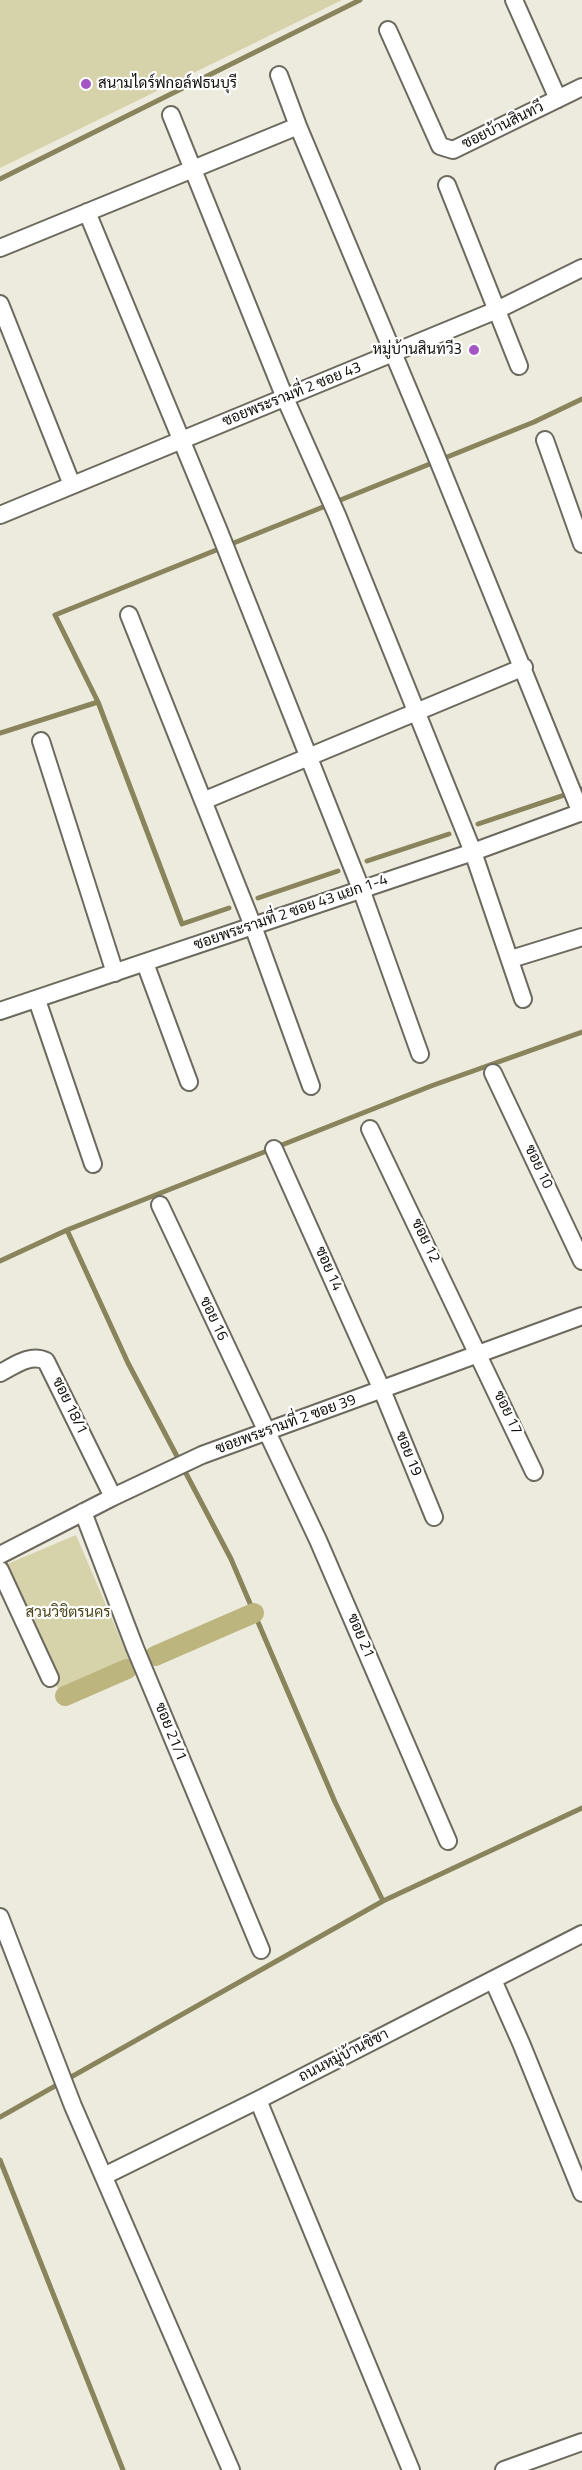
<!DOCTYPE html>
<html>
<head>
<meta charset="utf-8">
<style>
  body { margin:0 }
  canvas { display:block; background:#ecebdd }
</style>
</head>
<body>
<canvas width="582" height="2470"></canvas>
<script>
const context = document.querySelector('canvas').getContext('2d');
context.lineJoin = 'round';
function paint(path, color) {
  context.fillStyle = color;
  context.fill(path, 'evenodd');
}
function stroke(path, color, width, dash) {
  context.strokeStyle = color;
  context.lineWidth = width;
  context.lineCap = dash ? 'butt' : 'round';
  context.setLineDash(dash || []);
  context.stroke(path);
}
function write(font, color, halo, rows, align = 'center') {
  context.font = font + ' "Titillium Web",Sarabun,sans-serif';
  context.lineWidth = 4.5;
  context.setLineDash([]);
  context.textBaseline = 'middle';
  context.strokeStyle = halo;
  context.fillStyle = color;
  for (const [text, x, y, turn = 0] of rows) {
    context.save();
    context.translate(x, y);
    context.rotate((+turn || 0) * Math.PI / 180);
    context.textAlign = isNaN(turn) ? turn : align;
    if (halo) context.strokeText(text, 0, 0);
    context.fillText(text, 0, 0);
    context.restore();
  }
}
const green = new Path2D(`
  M0,0H342L0,168Z
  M76,1535L130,1661L59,1691L5,1565Z`);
const stream = new Path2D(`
  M0,179L360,0
  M0,733L98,702
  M478,824L582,789
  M367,861L449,834
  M258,898L338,871
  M229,908L182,924L98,702L55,615L534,422L582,399
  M67,1230L128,1363L231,1559L335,1802L383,1901L582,1808
  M0,1261L67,1230L431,1086L582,1032
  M0,2117L383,1901
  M0,2160L123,2470`);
const canal = new Path2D(`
  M155,1656L254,1613
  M65,1696L127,1669`);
const street = new Path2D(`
  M514,0L558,99
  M388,30L440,146L453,150L582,87
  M279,75L298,126L433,448L581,813
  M171,115L285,398L337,515L473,852L523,999
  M447,185L519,366
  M87,212L219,531L361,889L420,1054
  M0,248L298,126
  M0,304L72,485
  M545,440L582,544
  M0,515L497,310L582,268
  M129,615L253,926L311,1086
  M41,741L115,973
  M203,801L524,667
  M511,959L582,937
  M145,963L189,1082
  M37,1000L93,1164
  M0,1011L473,852L582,812
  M493,1073L582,1261
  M370,1129L534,1472
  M274,1149L382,1390L434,1517
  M160,1205L318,1540L448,1841
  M0,1373C14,1366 30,1353 46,1361L113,1497
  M83,1512L135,1648L261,1950
  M0,1555L113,1497L202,1455L582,1316
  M0,1570L50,1678
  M0,1917L73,2106L231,2470
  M493,1980L521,2043L582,2193
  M258,2100L411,2470
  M104,2176L258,2100L582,1934
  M504,2470L582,2442`);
const markers = [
  [86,84,6,"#a354c5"],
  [474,350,6,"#a354c5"]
];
const poiNames = [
  ["สนามไดร์ฟกอล์ฟธนบุรี",98,84],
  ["หมู่บ้านสินทวี3",462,350,"right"]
];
const streetNames = [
  ["ซอยบ้านสินทวี",503,126,-26],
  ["ซอยพระรามที่ 2 ซอย 43",292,395,-22],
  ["ซอยพระรามที่ 2 ซอย 43 แยก 1-4",291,913,-19],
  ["ซอย 10",538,1167,65],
  ["ซอย 12",425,1241,64],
  ["ซอย 14",328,1269,66],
  ["ซอย 16",213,1319,65],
  ["ซอย 18/1",69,1406,64],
  ["ซอย 17",507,1413,65],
  ["ซอยพระรามที่ 2 ซอย 39",286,1425,-20],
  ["ซอย 19",408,1454,68],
  ["ซอย 21",360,1636,67],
  ["ซอย 21/1",170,1732,68],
  ["ถนนหมู่บ้านชิชา",344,2056,-27]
];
const parkNames = [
  ["สวนวิชิตรนคร",68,1613]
];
paint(green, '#d6d2a9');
stroke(stream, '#89845b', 5);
stroke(canal, '#bcb57d', 20);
stroke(street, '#6c6a5e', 20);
stroke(street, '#fff', 16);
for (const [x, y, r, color] of markers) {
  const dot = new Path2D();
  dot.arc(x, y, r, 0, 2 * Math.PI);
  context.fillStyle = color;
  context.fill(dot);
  stroke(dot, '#fff', 2);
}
write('15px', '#12110d', '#fff', poiNames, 'left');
write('15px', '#12110d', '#fff', streetNames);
write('15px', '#494417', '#fff', parkNames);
</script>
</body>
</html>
